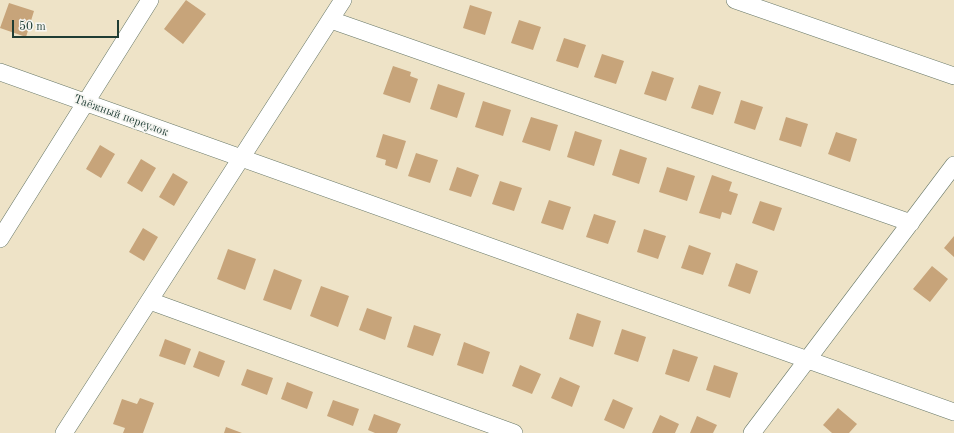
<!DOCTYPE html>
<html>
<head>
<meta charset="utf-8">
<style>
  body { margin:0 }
  #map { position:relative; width:954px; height:433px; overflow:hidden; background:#eee3c7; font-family:"Old Standard TT",serif }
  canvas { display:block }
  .scale { position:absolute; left:12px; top:20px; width:107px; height:18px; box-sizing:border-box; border:2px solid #1f3d34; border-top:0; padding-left:5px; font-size:12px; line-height:14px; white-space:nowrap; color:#1f3d34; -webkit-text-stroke:3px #f6f6f2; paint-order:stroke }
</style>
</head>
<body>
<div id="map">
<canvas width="954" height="433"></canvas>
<div class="scale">50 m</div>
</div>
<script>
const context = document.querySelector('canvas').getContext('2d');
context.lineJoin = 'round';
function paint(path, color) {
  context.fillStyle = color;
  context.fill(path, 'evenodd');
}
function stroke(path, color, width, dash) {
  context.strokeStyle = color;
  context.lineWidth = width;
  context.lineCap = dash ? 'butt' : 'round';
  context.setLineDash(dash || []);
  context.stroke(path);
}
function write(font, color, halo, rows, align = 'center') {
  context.font = font + ' "Old Standard TT",serif';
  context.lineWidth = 3.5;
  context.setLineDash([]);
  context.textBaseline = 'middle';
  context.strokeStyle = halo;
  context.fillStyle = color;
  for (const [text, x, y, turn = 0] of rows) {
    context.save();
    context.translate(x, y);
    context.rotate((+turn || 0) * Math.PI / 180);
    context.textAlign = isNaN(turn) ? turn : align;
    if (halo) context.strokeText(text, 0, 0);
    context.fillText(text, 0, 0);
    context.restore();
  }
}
const building = new Path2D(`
  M186,0L206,14L183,44L164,29Z
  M9,3L34,11L26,37L0,28Z
  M470,5L492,12L485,35L463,28Z
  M519,20L541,27L533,50L511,43Z
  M564,38L586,45L578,68L556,61Z
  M602,54L624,61L616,84L594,77Z
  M393,66L411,72L410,76L418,79L410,103L383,94Z
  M652,71L674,78L666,101L644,94Z
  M438,84L465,93L457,118L430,109Z
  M699,85L721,92L713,115L691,108Z
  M741,100L763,107L755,130L734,123Z
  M483,101L511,110L503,136L475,127Z
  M531,117L558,125L550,151L522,142Z
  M786,117L808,124L801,147L779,140Z
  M575,131L602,140L594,166L567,157Z
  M836,132L857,139L850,162L828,154Z
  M383,134L406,141L397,169L385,165L386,160L376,157Z
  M100,145L115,154L101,178L86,169Z
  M620,149L647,158L639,184L612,175Z
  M416,153L438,160L430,183L408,176Z
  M141,159L156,168L142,192L127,183Z
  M457,167L479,175L471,197L449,190Z
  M667,167L695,176L687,201L659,192Z
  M173,173L188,182L174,206L159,197Z
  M712,175L732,182L729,191L738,194L731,215L722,212L720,219L699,213Z
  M500,181L522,188L514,211L492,204Z
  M549,200L571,207L563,230L541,223Z
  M760,201L782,208L774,231L752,223Z
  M594,214L616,221L608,244L586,237Z
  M143,228L158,237L144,261L129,252Z
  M644,229L666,236L658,259L637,252Z
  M954,236V257L944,248Z
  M689,245L711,253L703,275L681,268Z
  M228,249L256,259L245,290L217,279Z
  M736,263L758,271L750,294L728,286Z
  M932,266L948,279L930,302L913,289Z
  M274,269L302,280L291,310L263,300Z
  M321,286L349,296L338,327L310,316Z
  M367,308L392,317L385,340L359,330Z
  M577,313L601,321L593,347L569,339Z
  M414,325L441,334L433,356L407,347Z
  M622,329L646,337L638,362L614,354Z
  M165,339L191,349L185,365L159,356Z
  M464,342L490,352L483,374L457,365Z
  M673,349L698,357L689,382L665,374Z
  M199,351L225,361L219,377L193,367Z
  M520,365L541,374L532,394L512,386Z
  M714,365L738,373L730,398L706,390Z
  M247,369L273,378L267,395L241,385Z
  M560,377L580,386L572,407L551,398Z
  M287,382L313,392L307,409L281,399Z
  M140,398L154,403L143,433H123L125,428L113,424L122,399L137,404Z
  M613,399L633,408L624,429L604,420Z
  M333,400L359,409L353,426L327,416Z
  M838,408L857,424L849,433H832L823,425Z
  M374,414L401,424L397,433H375L368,430Z
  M660,415L679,424L675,433H652Z
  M697,416L717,425L713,433H690Z
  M226,427L242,433H224Z`);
const street = new Path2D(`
  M735,0L954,76
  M331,20L911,223
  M0,72L954,412
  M0,239L150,0
  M150,301L514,433
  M64,433L343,0
  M752,433L954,165`);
const streetNames = [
  ["Таёжный переулок",121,116,20]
];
paint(building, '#c7a47a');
stroke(street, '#677767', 18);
stroke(street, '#fff', 17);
write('12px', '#1f3d34', '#f6f6f2', streetNames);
</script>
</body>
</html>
